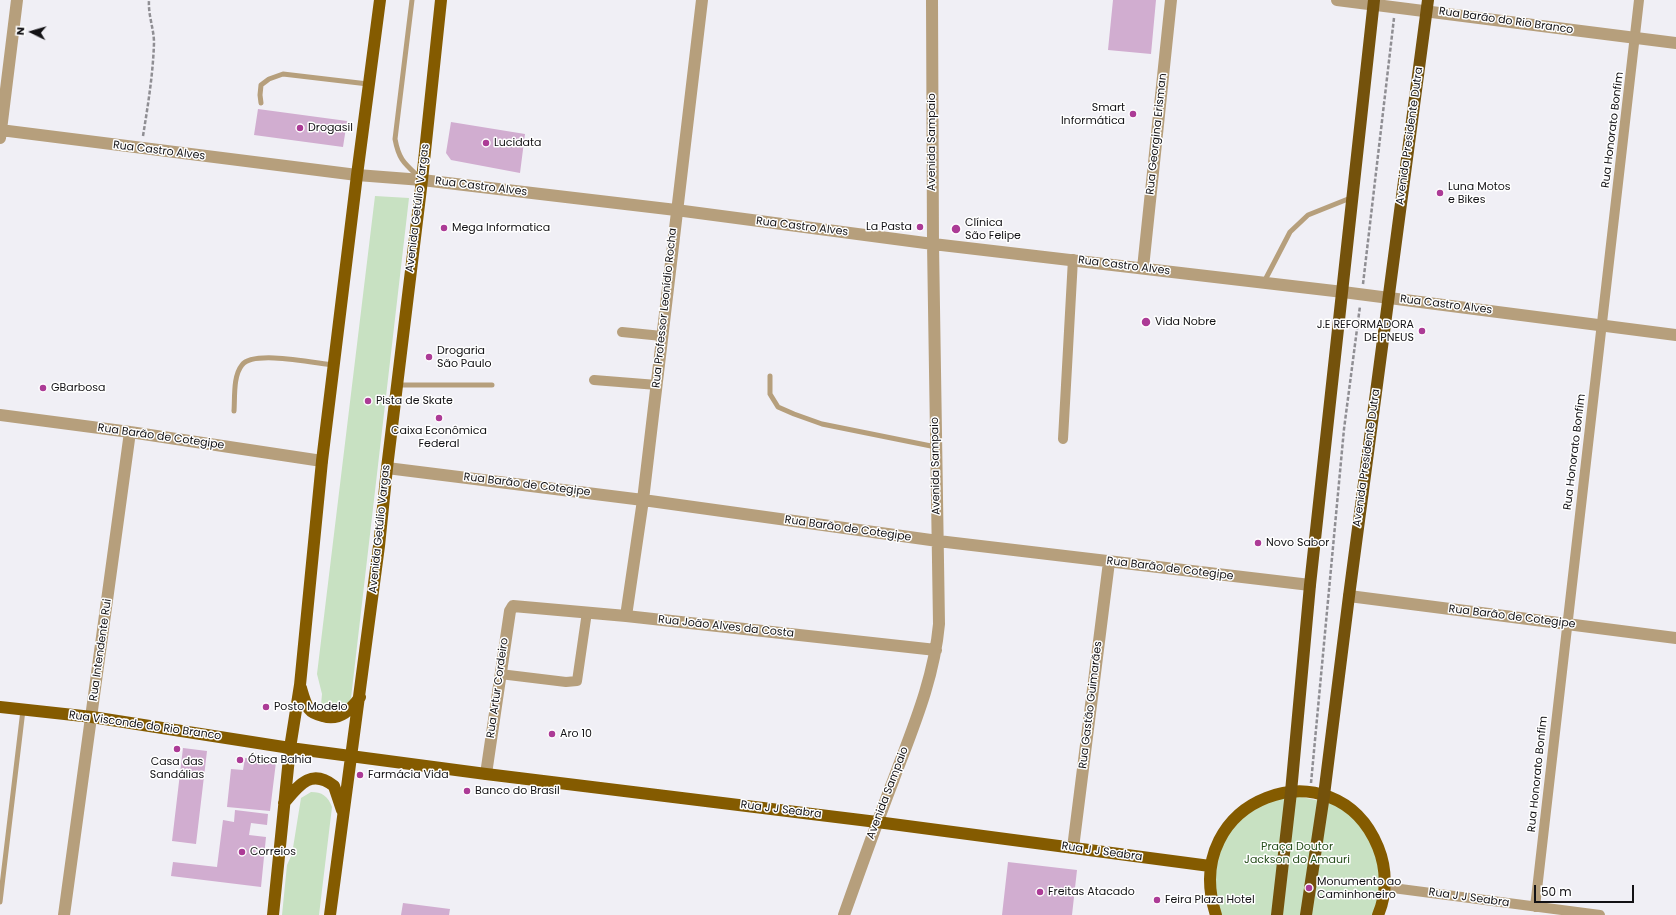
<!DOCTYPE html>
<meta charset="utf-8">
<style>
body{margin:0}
#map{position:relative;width:1676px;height:915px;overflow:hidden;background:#f0eff5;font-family:Poppins,sans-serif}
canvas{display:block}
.north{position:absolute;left:12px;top:12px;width:40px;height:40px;-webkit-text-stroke:3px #fff;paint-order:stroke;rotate:275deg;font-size:11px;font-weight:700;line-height:16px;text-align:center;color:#131215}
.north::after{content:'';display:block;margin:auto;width:14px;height:18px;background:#131215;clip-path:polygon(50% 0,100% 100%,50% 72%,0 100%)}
.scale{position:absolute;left:1534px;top:885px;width:100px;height:18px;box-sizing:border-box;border:2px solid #131215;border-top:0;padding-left:5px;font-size:12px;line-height:14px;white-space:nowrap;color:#131215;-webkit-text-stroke:3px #fff;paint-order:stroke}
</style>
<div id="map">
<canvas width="1676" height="915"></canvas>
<div class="north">N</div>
<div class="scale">50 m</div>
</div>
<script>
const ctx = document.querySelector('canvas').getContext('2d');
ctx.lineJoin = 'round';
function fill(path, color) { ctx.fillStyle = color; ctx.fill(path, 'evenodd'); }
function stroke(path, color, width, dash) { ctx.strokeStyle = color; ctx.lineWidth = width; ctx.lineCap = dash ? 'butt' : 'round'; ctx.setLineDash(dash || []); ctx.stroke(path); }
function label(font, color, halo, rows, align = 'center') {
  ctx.font = font + ' Poppins,sans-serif'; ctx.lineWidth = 3; ctx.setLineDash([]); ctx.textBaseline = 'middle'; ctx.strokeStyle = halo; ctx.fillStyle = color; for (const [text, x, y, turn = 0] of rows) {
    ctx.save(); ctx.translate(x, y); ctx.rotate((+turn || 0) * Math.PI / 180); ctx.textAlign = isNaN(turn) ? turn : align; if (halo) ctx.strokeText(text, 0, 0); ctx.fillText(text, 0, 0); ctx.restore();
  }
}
fill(new Path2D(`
 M375,196L409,198L351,698L347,706L335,712L325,709L321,705L322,694L317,674Z
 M311,792C322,792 328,796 332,807L319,915H282L287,865L292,854L301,798Z
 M1283,793L1348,807L1383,858L1378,915H1216L1209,884L1227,826Z`), '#c8e1c2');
fill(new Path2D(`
 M1113,0H1156L1151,54L1108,50Z
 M258,109L347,121L343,147L254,135Z
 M451,122L525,134L520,173L451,160L446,153Z
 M183,748L207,751L196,844L172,841Z
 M245,758L276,762L270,811L227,807L231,769L243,770Z
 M235,810L268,814L267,825L251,823L249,835L266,837L261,887L171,876L173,862L217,867L223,820L234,822Z
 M1008,862L1077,870L1072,915H1002Z
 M403,903L450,909L449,915H401Z`), '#d1add0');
stroke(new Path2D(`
 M143,136C148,105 153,74 154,43C154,29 148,15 149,0
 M1363,284L1394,18
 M1311,783L1344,429L1360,306`), '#8f8e93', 2.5, [4, 2]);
stroke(new Path2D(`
 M412,0L395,139C399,160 404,163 420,178
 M261,103L260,95L261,85L269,79L283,74L368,84
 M1264,282L1290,232L1308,215L1353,197
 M770,376V394L778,407L794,414L822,424L936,447
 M398,385H492
 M234,411C235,397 233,376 242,365C253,350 314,363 333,365
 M0,902L23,710`), '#b69f7c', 5);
stroke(new Path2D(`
 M622,332L662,336
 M594,380L657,385
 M1063,439L1073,259
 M500,674L566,682L577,681L587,612
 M1385,887L1600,915
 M1535,907L1639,0`), '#b69f7c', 10);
stroke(new Path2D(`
 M1337,0L1676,43
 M0,130L357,175L422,180L676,210L933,244L1343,292L1676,335
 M0,138L17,0
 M1143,268L1171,0
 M0,415L130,432L322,461
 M387,468L643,500L938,541L1310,585
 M1349,596L1676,638
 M626,616L643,500L702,0
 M486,774L510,611L513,606L626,616L936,650
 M1073,848L1109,562
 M64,915L130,432
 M844,915C860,870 876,825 893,781C912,730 934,680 939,624L933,244L932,0`), '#b69f7c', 12);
stroke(new Path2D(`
 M301,688C303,695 305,703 309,709C312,713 318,715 323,716C339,721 351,710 360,697
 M0,707L92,717L290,748L486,774L877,822L1210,866
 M284,803C299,785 311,768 334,786L342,810
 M273,915L290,748L300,685L322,461L357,175L380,0
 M330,915L379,546L387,468L422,180L441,0
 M1216,915C1178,798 1335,742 1378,847C1387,869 1387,894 1378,915`), '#845b00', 12);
stroke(new Path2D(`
 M1277,915L1291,792L1310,585L1374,0
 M1306,915L1324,795L1349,596L1428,0`), '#74520c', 12);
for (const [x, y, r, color] of [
 [1133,114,4,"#ac3b96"],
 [300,128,4,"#ac3b96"],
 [486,143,4,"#ac3b96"],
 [1440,193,4,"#ac3b96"],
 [920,227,4,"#ac3b96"],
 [444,228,4,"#ac3b96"],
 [956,229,5,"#ac3b96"],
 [1146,322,5,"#ac3b96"],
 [1422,331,4,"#ac3b96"],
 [429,357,4,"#ac3b96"],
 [43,388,4,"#ac3b96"],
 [368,401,4,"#ac3b96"],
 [439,418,4,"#ac3b96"],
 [1258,543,4,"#ac3b96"],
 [266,707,4,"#ac3b96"],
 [552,734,4,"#ac3b96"],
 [177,749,4,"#ac3b96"],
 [240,760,4,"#ac3b96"],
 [360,775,4,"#ac3b96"],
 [467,791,4,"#ac3b96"],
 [242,852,4,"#ac3b96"],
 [1309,888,4,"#ac3b96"],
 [1040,892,4,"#ac3b96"],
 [1157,900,4,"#ac3b96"]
]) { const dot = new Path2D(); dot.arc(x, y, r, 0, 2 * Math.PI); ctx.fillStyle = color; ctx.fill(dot); stroke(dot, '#fff', 1.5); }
label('11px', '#131215', '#fff', [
 ["Rua Barão do Rio Branco",1506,21,8],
 ["Rua Honorato Bonfim",1613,130,-83],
 ["Rua Georgina Erisman",1157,134,-84],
 ["Avenida Presidente Dutra",1410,136,-82],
 ["Avenida Sampaio",932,142,-90],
 ["Rua Castro Alves",159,151,7],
 ["Rua Castro Alves",481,187,7],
 ["Avenida Getúlio Vargas",418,208,-83],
 ["Rua Castro Alves",802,227,7],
 ["Rua Castro Alves",1124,266,7],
 ["Rua Castro Alves",1446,305,7],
 ["Rua Professor Leonídio Rocha",665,308,-84],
 ["Rua Barão de Cotegipe",161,437,8],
 ["Rua Honorato Bonfim",1575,452,-83],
 ["Avenida Presidente Dutra",1367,458,-82],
 ["Avenida Sampaio",936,466,-91],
 ["Rua Barão de Cotegipe",527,485,7],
 ["Avenida Getúlio Vargas",380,529,-84],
 ["Rua Barão de Cotegipe",848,529,8],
 ["Rua Barão de Cotegipe",1170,569,7],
 ["Rua Barão de Cotegipe",1512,617,7],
 ["Rua João Alves da Costa",726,627,6],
 ["Rua Intendente Rui",101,650,-82],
 ["Rua Artur Cordeiro",498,688,-82],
 ["Rua Gastão Guimarães",1091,705,-83],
 ["Rua Visconde do Rio Branco",145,726,8],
 ["Rua Honorato Bonfim",1538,774,-84],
 ["Avenida Sampaio",888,793,-69],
 ["Rua J J Seabra",781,810,7],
 ["Rua J J Seabra",1102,852,8],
 ["Rua J J Seabra",1469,898,8]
]);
label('11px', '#131215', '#fff', [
 ["Smart",1125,108,"right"],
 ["Informática",1125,121,"right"],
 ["Drogasil",308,128],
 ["Lucidata",494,143],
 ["Luna Motos",1448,187],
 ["e Bikes",1448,200],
 ["Clínica",965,223],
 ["São Felipe",965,236],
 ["La Pasta",912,227,"right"],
 ["Mega Informatica",452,228],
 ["Vida Nobre",1155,322],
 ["J.E REFORMADORA",1414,325,"right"],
 ["DE PNEUS",1414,338,"right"],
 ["Drogaria",437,351],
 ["São Paulo",437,364],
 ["GBarbosa",51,388],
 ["Pista de Skate",376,401],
 ["Caixa Econômica",439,431,"center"],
 ["Federal",439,444,"center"],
 ["Novo Sabor",1266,543],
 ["Posto Modelo",274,707],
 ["Aro 10",560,734],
 ["Ótica Bahia",248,760],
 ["Casa das",177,762,"center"],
 ["Sandálias",177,775,"center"],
 ["Farmácia Vida",368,775],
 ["Banco do Brasil",475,791],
 ["Correios",250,852],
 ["Monumento ao",1317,882],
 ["Caminhoneiro",1317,895],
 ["Freitas Atacado",1048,892],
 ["Feira Plaza Hotel",1165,900]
], 'left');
label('11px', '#254e1a', '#fff', [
 ["Praça Doutor",1297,847],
 ["Jackson do Amauri",1297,860]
]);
</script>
